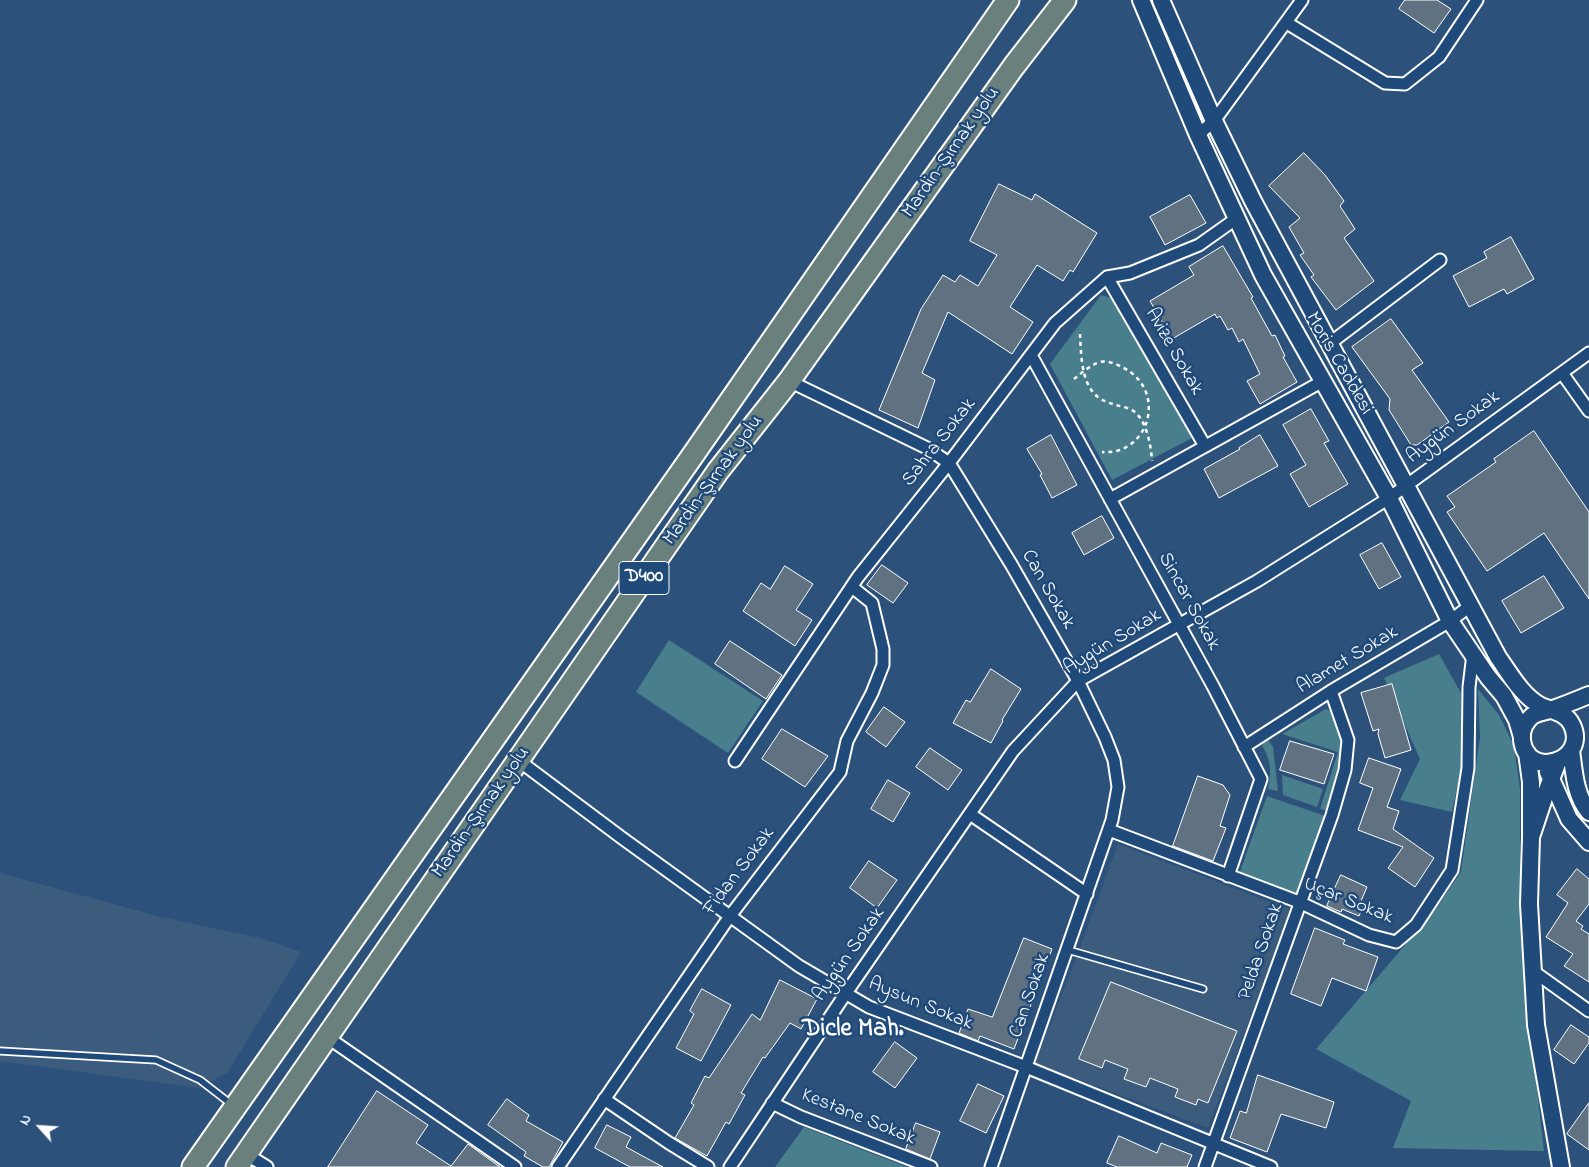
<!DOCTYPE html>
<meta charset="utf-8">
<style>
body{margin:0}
#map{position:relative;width:1589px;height:1167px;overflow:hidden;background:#2c527b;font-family:"Indie Flower",sans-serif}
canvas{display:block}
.north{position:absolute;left:15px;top:1102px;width:50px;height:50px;-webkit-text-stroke:4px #1f4a7a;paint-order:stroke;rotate:296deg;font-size:14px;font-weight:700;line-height:20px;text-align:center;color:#fff}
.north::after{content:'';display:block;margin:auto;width:18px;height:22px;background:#fff;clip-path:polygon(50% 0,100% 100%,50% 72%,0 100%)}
</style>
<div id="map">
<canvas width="1589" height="1167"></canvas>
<div class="north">N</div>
</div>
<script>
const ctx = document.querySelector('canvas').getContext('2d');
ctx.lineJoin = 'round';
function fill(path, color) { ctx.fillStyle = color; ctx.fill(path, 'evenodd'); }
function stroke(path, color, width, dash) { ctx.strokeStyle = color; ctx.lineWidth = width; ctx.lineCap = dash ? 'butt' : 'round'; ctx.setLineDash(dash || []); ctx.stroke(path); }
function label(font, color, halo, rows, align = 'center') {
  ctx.font = font + ' "Indie Flower",sans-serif'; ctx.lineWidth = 5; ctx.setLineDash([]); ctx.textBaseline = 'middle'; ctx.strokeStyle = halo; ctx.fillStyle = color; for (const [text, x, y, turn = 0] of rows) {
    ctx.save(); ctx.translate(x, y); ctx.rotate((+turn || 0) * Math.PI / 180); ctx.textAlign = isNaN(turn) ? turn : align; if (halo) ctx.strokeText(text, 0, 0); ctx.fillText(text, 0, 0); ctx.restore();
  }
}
fill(new Path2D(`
 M1118,844L1291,910L1208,1128L1035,1063L1075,961Z
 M0,873L161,917L260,938L301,952L228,1072L199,1088L0,1061Z`), '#3c5c7d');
fill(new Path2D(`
 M1101,295L1116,299L1192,438L1112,480L1050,364Z
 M669,640L763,701L728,753L636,692Z
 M1439,654L1461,693L1463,760L1452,812L1400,800L1420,759L1384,678Z
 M1478,689L1499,715L1514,746L1520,789V900L1526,992L1544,1151L1393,1148L1411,1101L1316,1049L1435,910L1461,872L1480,737Z
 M1326,709L1334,713L1344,747L1341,765L1327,811L1320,809L1338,752L1282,734Z
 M1268,740L1273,747L1278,791L1268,789C1272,770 1271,763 1262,745Z
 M1282,775L1323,789L1317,807L1283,795Z
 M1267,796L1325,816L1296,898L1238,877Z
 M804,1127L907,1167H775Z`), '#497e8d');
const building = new Path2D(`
 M1405,0H1437L1451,9L1434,33L1399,9Z
 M1304,153L1325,175L1344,201L1340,206L1355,229L1344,238L1374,281L1336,310L1311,277L1314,275L1300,255L1304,253L1289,227L1300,218L1269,186Z
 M999,184L1032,200L1035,194L1097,233L1073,272L1070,270L1063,281L1037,265L1010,307L1033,322L1012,354L948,312L922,373L935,380L918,428L879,410L921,309L943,275L955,282L960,275L978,286L997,255L970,241Z
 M1190,195L1206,223L1165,245L1150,217Z
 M1511,237L1534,279L1507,294L1504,289L1469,307L1453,276L1487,258L1484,252Z
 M1223,246L1253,297L1251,298L1272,336L1275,335L1285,356L1283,357L1297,382L1260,404L1247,381L1260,374L1243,339L1239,342L1232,328L1228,330L1220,316L1217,318L1215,314L1172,339L1150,301L1194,275L1189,267Z
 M1391,319L1423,363L1412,370L1449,422L1417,445H1411L1389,410L1390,399L1352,347Z
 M1311,409L1329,441L1324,443L1348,484L1309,507L1290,474L1306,465L1283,425Z
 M1534,431L1589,512V599L1544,533L1487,571L1447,512L1455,507L1447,496L1496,462L1494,459Z
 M1051,435L1077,485L1052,498L1040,475L1042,474L1027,449Z
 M1260,435L1278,466L1219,498L1204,469L1240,449L1239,448Z
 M1102,516L1114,538L1084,555L1072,533Z
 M1382,543L1401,577L1379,589L1360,555Z
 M882,565L908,583L893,603L867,585Z
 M785,566L813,584L796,610L812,620L795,646L743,611L761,583L770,589Z
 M1544,576L1564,608L1521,633L1502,601Z
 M730,641L782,675L766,699L715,664Z
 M991,669L1021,689L1002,720L1003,721L991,743L953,723L966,700L970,702Z
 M1392,684L1411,750L1385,758L1378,734L1379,729L1373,731L1361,693Z
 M884,707L905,722L886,747L866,732Z
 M782,729L828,756L805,787L762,759Z
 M1290,741L1334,754L1324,784L1280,770Z
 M930,748L962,770L948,790L916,767Z
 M1369,758L1401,769L1387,807L1399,811L1393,829L1434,858L1415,887L1388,868L1403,847L1358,830L1373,788L1360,783Z
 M1198,776L1223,785L1230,795L1220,826L1226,828L1213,861L1173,846Z
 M888,780L910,793L893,822L871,809Z
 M869,861L897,880L877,908L850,888Z
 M1577,869L1589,879V904L1576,921L1583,926L1581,929L1589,934V982L1564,966L1573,954L1546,937L1568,903L1557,895Z
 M1341,875L1367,887L1361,901L1365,902L1359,916L1342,909L1341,912L1327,906Z
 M1315,928L1345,940L1343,944L1378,957L1366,991L1332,978L1321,1006L1291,994Z
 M1024,938L1052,949L1014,1049L980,1036L978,1041L959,1033L968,1009L992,1017Z
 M780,980L817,999L801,1029L790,1023L765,1058L763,1057L741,1093L745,1095L729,1124L726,1122L707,1156L675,1138L694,1105L691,1103L705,1076L709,1078L752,1014L760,1020Z
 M1111,982L1237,1031L1208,1103L1198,1099L1196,1105L1175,1097L1178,1089L1150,1078L1146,1087L1124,1079L1128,1069L1105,1060L1102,1068L1079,1059Z
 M702,989L731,1005L701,1061L676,1048L694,1014L690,1011Z
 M1571,1025L1589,1037V1043L1574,1064L1554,1050Z
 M895,1042L917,1058L895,1088L873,1072Z
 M1258,1075L1334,1102L1326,1128L1281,1114L1267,1152L1230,1138L1240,1111L1246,1113Z
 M978,1084L1004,1096L986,1133L960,1121Z
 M377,1091L428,1125L416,1143L451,1166L468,1144L500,1167H328Z
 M507,1099L529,1115L526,1121L563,1142L549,1167H543L524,1156L526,1152L488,1125Z
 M1589,1103V1150L1567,1134Z
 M916,1123L940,1132L930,1159L906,1149Z
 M607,1125L631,1137L626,1147L663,1167H630L595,1148Z
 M1119,1136L1157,1153L1161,1143L1192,1155L1187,1167H1117L1107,1163Z`);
fill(building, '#607281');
stroke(building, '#fff', 1);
const lane = new Path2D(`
 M1068,950L1203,989
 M0,1051L156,1060L200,1080L231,1104`);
const street = new Path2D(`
 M1287,23L1385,83L1405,84L1439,57L1477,0
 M1198,135L1214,121L1302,0
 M1107,277L1205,446
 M1329,344L1440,260
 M1031,355L1213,686L1261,779L1228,876
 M1562,373L1589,411
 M789,381L927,448L949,463L1011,564L1078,681L1105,737L1114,760L1118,787L1112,820L991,1167
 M1110,499L1323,381
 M1244,747L1331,691L1450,621L1470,606
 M518,760L622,838L799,966L869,1007L1026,1067L1271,1167
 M735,761L858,577L949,463L1055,323L1107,277L1130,273L1199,245L1237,218
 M970,814L1087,894
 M1109,830L1299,902L1369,935L1396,942L1416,925L1452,870L1468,768L1469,687L1473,654
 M1533,971L1589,1011
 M327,1037L515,1167
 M604,1099L669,1143L708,1167
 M772,1103L801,1117L931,1167
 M246,1154L267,1167
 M558,1167L730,916L840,772L847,741L872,693L883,665V649L872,603L852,587
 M730,1167L846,993L1013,751L1078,681L1257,581L1389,498L1589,353
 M1205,1167L1332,815L1345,770L1348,740L1331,691`);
const secondary = new Path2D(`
 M1141,0L1198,135L1263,275L1389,498L1450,621L1488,677L1504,696L1517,720L1522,737
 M1161,0L1214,121L1253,201L1498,657C1510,674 1522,696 1541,706C1552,711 1566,712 1572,725C1589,761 1527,781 1522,740C1521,730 1525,722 1532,716C1539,711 1546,712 1553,709C1565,705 1577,700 1589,695
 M1571,750C1574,772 1575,795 1589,812
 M1527,753L1531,782V837L1544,798L1558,761
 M1548,772L1569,819L1589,842
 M1531,837L1529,904L1536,1025L1561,1167`);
const highway = new Path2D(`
 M193,1167L693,455L1008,0
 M237,1167L718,471L789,381L1014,66L1065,0`);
stroke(lane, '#fff', 9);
stroke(street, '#fff', 15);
stroke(secondary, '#fff', 20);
stroke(highway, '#fff', 25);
stroke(new Path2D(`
 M1080,334C1081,352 1081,376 1092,391C1102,404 1116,404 1130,409C1146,416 1151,445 1152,461
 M1074,379C1082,373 1090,365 1100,362C1107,360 1116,364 1122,367C1169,390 1149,456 1102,452`), '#fff', 2.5, [4, 4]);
stroke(lane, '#1f4a7a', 5.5);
stroke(street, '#1f4a7a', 11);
stroke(secondary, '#1f4a7a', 16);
stroke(highway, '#6a807d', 21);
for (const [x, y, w] of [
 [644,578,50]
]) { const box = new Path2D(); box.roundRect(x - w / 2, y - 16.5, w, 33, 4); ctx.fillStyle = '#1f4a7a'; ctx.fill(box); stroke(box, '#fff', 1); }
label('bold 19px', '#fff', null, [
 ["D400",644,578]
]);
label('20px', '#fff', '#1f4a7a', [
 ["Mardin-Şırnak yolu",952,153,-55],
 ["Avize Sokak",1173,352,60],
 ["Moris Caddesi",1338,364,60],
 ["Aygün Sokak",1454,428,-36],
 ["Sahra Sokak",940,443,-52],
 ["Mardin-Şırnak yolu",714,481,-54],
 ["Can Sokak",1047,590,60],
 ["Sincar Sokak",1188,602,61],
 ["Aygün Sokak",1113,643,-31],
 ["Alamet Sokak",1348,661,-31],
 ["Mardin-Şırnak yolu",482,813,-55],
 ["Fidan Sokak",740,872,-53],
 ["Uçar Sokak",1348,902,22],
 ["Pelda Sokak",1262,952,-71],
 ["Aygün Sokak",850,955,-55],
 ["Can Sokak",1031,996,-71],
 ["Aysun Sokak",920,1005,22],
 ["Kestane Sokak",858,1118,22]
]);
label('bold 25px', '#fff', '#1f4a7a', [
 ["Dicle Mah.",853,1031]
]);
</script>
